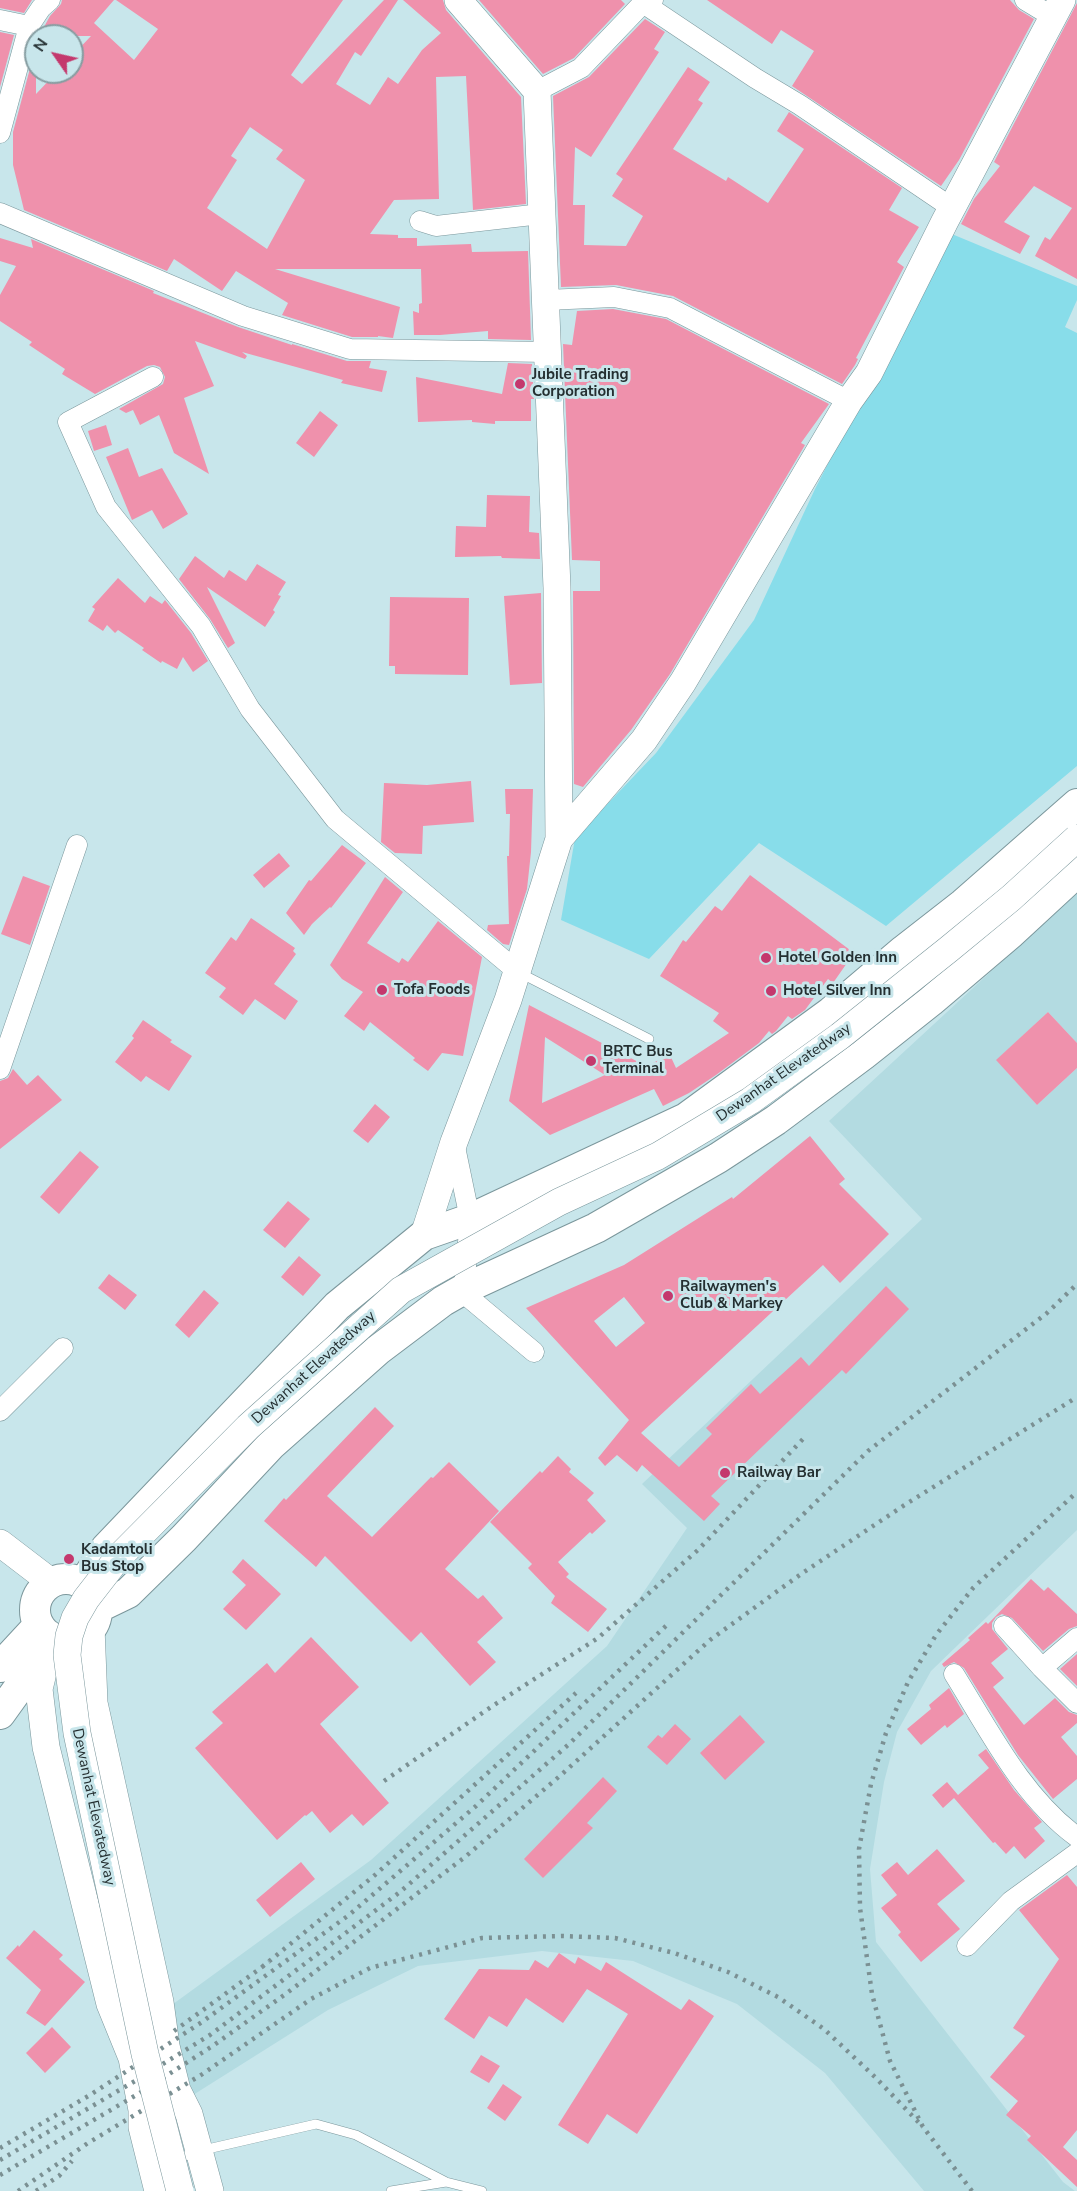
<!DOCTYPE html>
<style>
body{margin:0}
#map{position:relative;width:1077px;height:2191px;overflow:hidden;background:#c8e6eb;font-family:"Nunito Sans",sans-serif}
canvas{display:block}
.north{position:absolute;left:24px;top:24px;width:60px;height:60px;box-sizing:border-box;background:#c8e6eb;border:2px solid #869da1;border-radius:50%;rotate:304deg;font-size:16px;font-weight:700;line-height:24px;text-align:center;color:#242f31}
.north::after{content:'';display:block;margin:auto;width:21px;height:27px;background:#c4386d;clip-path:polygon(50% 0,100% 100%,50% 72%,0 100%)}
</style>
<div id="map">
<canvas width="1077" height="2191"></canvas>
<div class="north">N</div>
</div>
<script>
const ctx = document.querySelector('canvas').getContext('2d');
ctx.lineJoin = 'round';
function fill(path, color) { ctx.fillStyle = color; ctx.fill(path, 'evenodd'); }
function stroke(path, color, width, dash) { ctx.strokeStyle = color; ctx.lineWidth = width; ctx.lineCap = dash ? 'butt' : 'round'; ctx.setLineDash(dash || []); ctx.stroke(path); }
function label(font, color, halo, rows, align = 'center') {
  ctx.font = font + ' "Nunito Sans",sans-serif'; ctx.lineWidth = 6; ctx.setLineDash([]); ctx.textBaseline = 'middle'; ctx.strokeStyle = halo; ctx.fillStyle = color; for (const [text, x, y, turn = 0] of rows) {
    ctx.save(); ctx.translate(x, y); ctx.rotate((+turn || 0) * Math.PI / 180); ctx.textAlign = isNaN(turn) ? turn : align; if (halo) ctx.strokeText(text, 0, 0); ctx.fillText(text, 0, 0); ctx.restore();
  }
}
fill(new Path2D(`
 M1077,892V1043L1048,1012L997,1060L1037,1105L1077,1068V1530L931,1671L897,1732L884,1782L870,1869L876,1942L1063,2182L1075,2191H924L825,2073L737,2004L633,1961L542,1951L418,1966L328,2010L193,2095L169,2007L371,1860L607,1646L687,1528L642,1484L922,1219L829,1121Z`), '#b3dbe1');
fill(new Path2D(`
 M947,232L1077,286V300L1065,327L1077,333V766L886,926L759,843L649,959L561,920L575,838L656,753L754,620L815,489Z`), '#88ddea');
fill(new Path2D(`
 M0,0H32L24,13L0,8Z
 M62,0H114L94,23L134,60L158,29L116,0H343L291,75L302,84L384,0H398L361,56L355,52L336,84L370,105L388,77L398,84L422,50L441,33L403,0H443L446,10L521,97L526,204L473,210L466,76L436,77L439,199L394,200L370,234L398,235V238H417V246L471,244L472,252L528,251L531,340L488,339V331L440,335H414L413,311L419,313V304L422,303L421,269H275L400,307L393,338L378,336V337H352L282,315L288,303L236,271L222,291L174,259L167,271L24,210L13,165V132L36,46V94L57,72H72V56L91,36H39L50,16L61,4ZM250,127L283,150L276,159L305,180L267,249L207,208L237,160L231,156Z
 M479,0H621L625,4L574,58L543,74Z
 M707,0H1010L1019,10L1034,19L959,160L941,186L792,86L814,51L781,30L772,44Z
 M1077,3V279L1035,256L1045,237L1050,240L1072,208L1034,186L1004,222L1030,236L1020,254L961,224L974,199L1000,166L994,162Z
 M645,19L665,32L654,49L659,52L591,157L575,147L573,205H585L584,245L626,246L643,216L612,196L623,179L616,174L688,67L710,82L698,100L703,103L673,149L726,181L728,177L768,203L804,149L777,131L789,112L902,188L889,210L919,227L897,262L904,267L856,358L858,359L855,365L842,384L673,296L616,285L561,287L553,96L589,77Z
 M0,32L14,35L0,87Z
 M0,238L33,248L31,239L154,291L153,293L238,327L292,345V344L347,361H371L369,368L387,371L382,392L341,383L343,380L242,352L247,356L245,359L195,341L214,386L184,398L209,474L174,453L159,415L140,425L133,410L126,413L119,409L163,384L165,377L160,367L154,365L147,366L95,394L62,374L65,369L29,345L32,342L0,321V295L16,266L0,261Z
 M613,309L666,319L829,404L801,443L805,445L670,674L631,730L583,787L574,784L573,591H600V561L572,560L563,344L572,345L577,311Z
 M508,363L532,364L534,399H531V421H495V424L472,422V420L418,422L416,377L502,394Z
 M320,411L338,425L314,457L296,443Z
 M106,425L112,445L94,451L88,431Z
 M128,448L139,477L162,468L188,514L163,529L152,510L132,520L106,457Z
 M487,495L530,496L529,532L539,533L540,559L502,558L501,556L455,557L456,526L486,527Z
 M195,556L224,578L229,570L246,581L257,564L286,582L278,595L281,596L273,610L275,612L265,627L207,587L235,643L228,648L210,619L179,579Z
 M118,578L145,603L150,596L162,604L165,600L191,633L208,661L193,672L183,657L177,669L162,661L161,663L142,650L144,648L118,630L115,633L107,625L103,631L88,621L95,609L92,607Z
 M541,593L542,683L510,685L504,596Z
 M390,597L469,598L468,675L395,674V666H389Z
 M471,781L474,822L423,826L422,854L395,853L381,842L384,783L427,785Z
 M505,789H533L531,852L527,889L509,945L503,944L487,930L488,925L509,924L507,856H509L510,814H506Z
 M342,845L366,863L331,908L330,907L312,924L304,935L286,913L309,880L311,881Z
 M279,853L290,866L264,888L253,875Z
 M750,875L854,953L833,983L828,979L805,1010L792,1019L788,1016L776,1031L772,1034L769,1031L759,1043L716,1075L689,1093L663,1106L654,1089L550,1135L509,1101L529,1005L646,1066L670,1055L676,1068L729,1033L713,1021L719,1013L660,976L683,940L686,942L715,906L722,911ZM545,1037L605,1075L542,1103Z
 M23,876L50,886L30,945L1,934Z
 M385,877L403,892L367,943L399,963L402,958L408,962L438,921L482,957L463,1056L442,1053L428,1071L413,1060L415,1058L370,1022L364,1031L344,1016L363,992L342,979L330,965Z
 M251,918L295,948L293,951L296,954L274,984L298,1001L285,1020L255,999L243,1015L219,997L226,988L205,973L231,937L236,941Z
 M1048,1012L1077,1043V1068L1037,1105L996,1060Z
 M143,1020L172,1040L170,1042L192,1056L169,1091L146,1076L141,1082L115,1062L134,1038L132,1036Z
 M13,1069L27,1085L38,1075L62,1100L0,1149V1081L8,1078Z
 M375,1104L390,1117L368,1143L353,1131Z
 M810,1136L845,1179L839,1184L889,1234L840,1283L823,1265L641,1433L679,1467L712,1434L706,1428L751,1384L760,1394L801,1357L809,1366L886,1286L909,1309L846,1374L842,1370L711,1496L720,1504L704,1521L642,1465L637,1472L617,1455L605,1466L598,1458L629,1420L526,1308L624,1265L732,1197L733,1199ZM624,1297L645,1323L616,1347L594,1321Z
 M80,1151L99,1167L59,1214L40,1197Z
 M288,1201L310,1219L285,1248L263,1230Z
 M299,1256L321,1275L303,1296L281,1277Z
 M109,1274L137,1295L125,1310L98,1288Z
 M204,1290L219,1303L189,1338L175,1325Z
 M375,1407L394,1426L327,1496L372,1537L431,1477L433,1478L449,1462L499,1511L445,1569L478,1599L483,1595L503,1618L477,1642L496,1662L470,1686L421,1632L411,1642L325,1556L316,1567L264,1521L284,1498L286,1500Z
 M558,1456L571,1469L569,1472L594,1493L587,1500L606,1521L592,1534L590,1532L558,1562L569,1574L566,1577L607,1609L588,1632L551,1603L555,1596L528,1568L532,1564L490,1522L540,1471L542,1473Z
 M243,1559L281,1594L246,1630L223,1609L246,1585L232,1572Z
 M1031,1579L1044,1591L1048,1587L1077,1614V1626L1069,1629L1043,1651L1012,1618L1002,1614L996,1617L992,1623V1629L1008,1649L991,1663L1004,1678L993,1687L1024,1725L1055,1698L1069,1712L1077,1715V1723L1061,1737L1077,1756V1779L1053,1799L1018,1755L964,1668L954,1662L944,1667L942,1664L970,1640L968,1638L986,1622L988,1624Z
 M311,1637L359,1687L320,1724L389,1803L363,1826L352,1814L330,1833L312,1811L306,1816L305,1815L277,1840L195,1748L223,1723L212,1712L267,1663L275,1673Z
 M1077,1654V1686L1060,1669Z
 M949,1688L964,1714L947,1728L945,1725L921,1745L907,1729L931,1709L929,1705Z
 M740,1715L765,1742L725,1780L700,1753Z
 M675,1724L691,1739L667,1765L647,1747L658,1735L662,1738Z
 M986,1749L1014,1790L1042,1822L1034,1828L1045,1841L1025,1859L1014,1846L1006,1854L995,1842L993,1843L954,1798L943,1808L932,1795L947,1782L958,1795L989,1768L978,1755Z
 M603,1777L617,1791L587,1823L593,1828L543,1878L524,1859Z
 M937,1849L965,1881L937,1904L960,1929L921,1962L898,1935L901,1932L881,1908L897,1895L881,1875L897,1862L908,1875Z
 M301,1862L315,1879L270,1917L256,1900Z
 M1067,1875L1077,1887V2130L1063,2147L1077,2160V2187L1027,2140L1031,2136L1006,2115L1018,2101L990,2077L1025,2036L1013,2028L1059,1959L1019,1910Z
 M34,1930L63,1955L59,1959L85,1982L45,2026L26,2013L41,1990L6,1958L18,1945L19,1947Z
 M559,1953L575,1964L578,1957L601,1971L606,1962L681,2010L689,1999L714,2016L637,2134L607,2114L588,2144L558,2125L628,2014L587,1989L563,2023L526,1998L507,2027L489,2016L474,2039L444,2019L479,1969L529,1970L535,1960L548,1968Z
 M52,2027L71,2047L45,2073L26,2053Z
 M481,2055L500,2066L489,2083L470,2072Z
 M503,2084L522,2097L505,2121L487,2108Z`), '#ef91ac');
const lane = new Path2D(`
 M520,973L649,1039
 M174,2160L199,2151L316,2124L356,2135L446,2182L482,2191
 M391,2191L446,2182`);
const street = new Path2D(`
 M1025,0L1053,17
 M643,3L755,78L800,105L952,208
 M0,20L29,26
 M537,91L581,68L643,3L653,0
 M0,133L29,26L41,8L50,0
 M0,213L243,316L350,349L548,352
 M420,221L436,226L541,214
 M546,300L614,297L670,308L849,401
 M153,377L68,422L106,507L201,626L250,709L335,819L517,971
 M0,1069L77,845
 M454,1142L470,1219L464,1289L467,1296L534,1352
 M0,1411L63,1348
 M1004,1626L1042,1668L1077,1703
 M1042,1668L1077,1638
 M954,1674C989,1730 1022,1797 1077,1837
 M967,1946L1011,1901L1077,1853`);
const secondary = new Path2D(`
 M559,839L644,740L683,682L849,401L869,373L945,221L1062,0
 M424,1235L454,1142L508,1000L559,839L557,588L537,91L458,0
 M0,1543L51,1582
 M91,1627L94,1703L160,2002L166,2046L177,2090L189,2114L210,2191
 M51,1649L46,1660L39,1689L46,1747L110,2004L132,2058L142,2110V2127L158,2191`);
const primary = new Path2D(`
 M35 1610a31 31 0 1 1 62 0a31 31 0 1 1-62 0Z
 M83,1584L106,1548L337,1306L424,1235L470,1219L686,1118L831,1012L904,950L963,904L1077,804
 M97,1608L128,1593L184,1538L271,1445L378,1350L443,1301L464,1289L596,1228L718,1158L776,1120L863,1055L931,1001L1011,933L1077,872
 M0,1667L39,1625
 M0,1714L28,1675L48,1635`);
stroke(lane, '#7b979c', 10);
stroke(street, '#7b979c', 21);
stroke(secondary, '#7b979c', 28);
stroke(primary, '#7b979c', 32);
stroke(lane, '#fff', 9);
stroke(street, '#fff', 20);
stroke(secondary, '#fff', 27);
stroke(primary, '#fff', 30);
stroke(new Path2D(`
 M384,1781L491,1707L598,1638L698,1550L803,1439
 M262,1967L375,1875L576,1693
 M174,2031L269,1962
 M0,2148L90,2095L202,2022L349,1915L476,1806L669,1623
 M0,2160L135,2081L210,2035L400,1892L568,1745L868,1451L1047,1313L1077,1284
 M0,2175L138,2094L214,2045L287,1993L465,1857L561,1775L710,1640L801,1574L903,1506L1077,1397
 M18,2191L88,2143L201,2075L311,1999L370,1968L482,1938L561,1936L615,1938L674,1953L728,1972L778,1997L824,2029L875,2077L923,2127
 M36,2191L59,2176L72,2161
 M972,2191L923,2127L890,2061L872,1994L860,1908L859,1849L871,1784L886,1733L908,1682L936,1635L973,1588L1077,1492`), '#7b9093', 4.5, [3, 6]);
const secondaryBridge = new Path2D(`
 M180,2191L145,2054L77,1733L67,1655L69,1636L75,1618L86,1599L117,1559L248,1427L401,1290L559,1202L658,1156L750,1101L840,1036L949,949L1011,898L1077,838`);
stroke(secondaryBridge, '#7b979c', 28, []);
stroke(secondaryBridge, '#fff', 27);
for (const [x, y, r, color] of [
 [520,384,6,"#c4386d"],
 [766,958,6,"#c4386d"],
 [382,990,6,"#c4386d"],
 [771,991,6,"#c4386d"],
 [591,1061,6,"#c4386d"],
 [668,1296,6,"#c4386d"],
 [725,1473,6,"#c4386d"],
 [69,1559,6,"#c4386d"]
]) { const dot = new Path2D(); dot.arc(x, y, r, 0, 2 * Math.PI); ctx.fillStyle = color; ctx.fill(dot); stroke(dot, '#c8e6eb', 2); }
label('bold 15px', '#242f31', '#c8e6eb', [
 ["Jubile Trading",532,375],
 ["Corporation",532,392],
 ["Hotel Golden Inn",778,958],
 ["Tofa Foods",394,990],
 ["Hotel Silver Inn",783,991],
 ["BRTC Bus",603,1052],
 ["Terminal",603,1069],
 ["Railwaymen's",680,1287],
 ["Club & Markey",680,1304],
 ["Railway Bar",737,1473],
 ["Kadamtoli",81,1550],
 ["Bus Stop",81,1567]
], 'left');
label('15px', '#242f31', '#c8e6eb', [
 ["Dewanhat Elevatedway",784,1073,-35],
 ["Dewanhat Elevatedway",314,1368,-42],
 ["Dewanhat Elevatedway",93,1807,78]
]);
</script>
